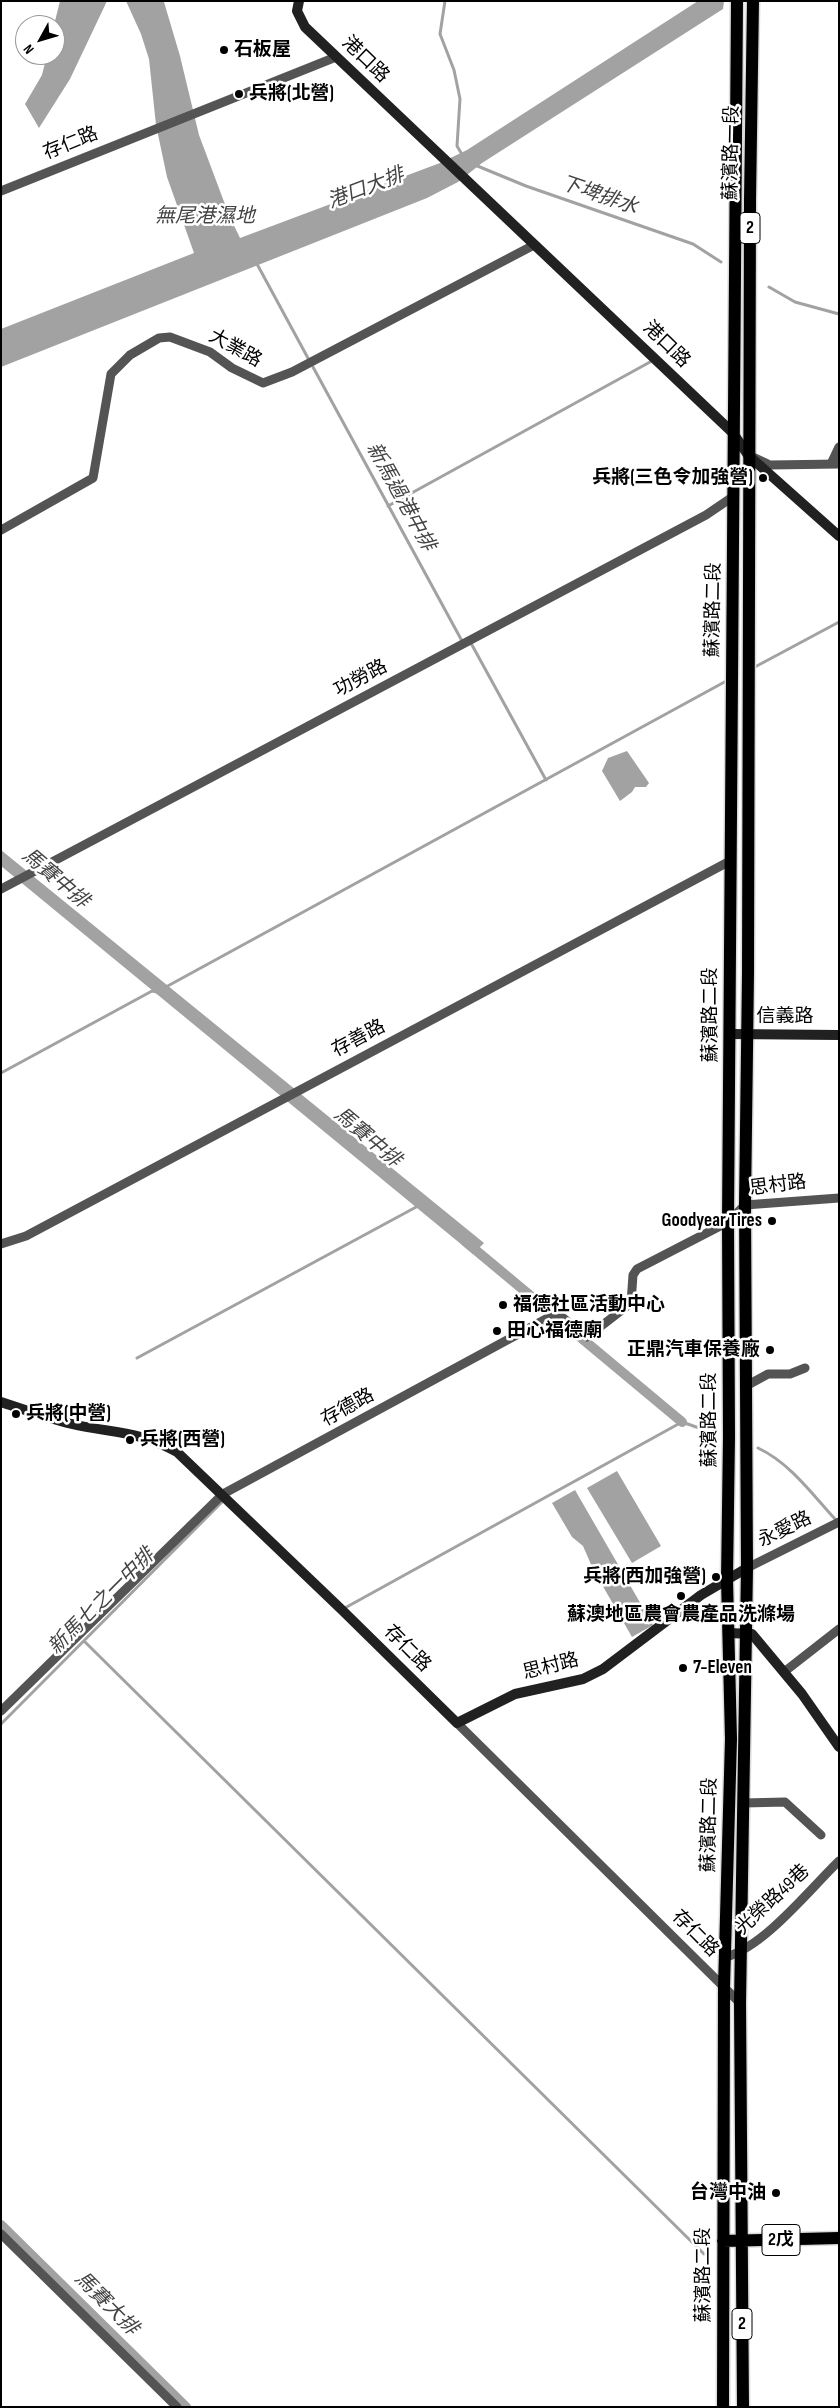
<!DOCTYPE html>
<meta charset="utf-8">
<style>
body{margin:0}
#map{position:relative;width:840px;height:2408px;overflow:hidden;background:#fff;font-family:"Sofia Sans Condensed",sans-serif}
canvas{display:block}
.frame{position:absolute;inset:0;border:2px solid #000;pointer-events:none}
.north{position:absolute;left:15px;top:15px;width:50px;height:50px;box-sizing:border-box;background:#fff;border:1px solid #999;border-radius:50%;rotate:231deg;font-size:14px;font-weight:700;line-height:20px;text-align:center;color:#000}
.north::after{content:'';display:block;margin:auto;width:18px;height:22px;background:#000;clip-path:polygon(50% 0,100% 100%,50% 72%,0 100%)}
</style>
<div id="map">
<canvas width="840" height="2408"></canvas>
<div class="frame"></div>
<div class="north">N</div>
</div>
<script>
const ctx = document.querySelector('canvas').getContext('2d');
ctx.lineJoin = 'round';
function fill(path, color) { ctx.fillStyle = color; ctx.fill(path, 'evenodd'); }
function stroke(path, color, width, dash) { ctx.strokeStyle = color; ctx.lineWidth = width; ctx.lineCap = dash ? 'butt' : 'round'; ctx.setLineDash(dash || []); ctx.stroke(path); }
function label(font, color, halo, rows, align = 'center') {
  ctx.font = font + ' "Sofia Sans Condensed","Noto Sans TC",sans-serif'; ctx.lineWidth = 5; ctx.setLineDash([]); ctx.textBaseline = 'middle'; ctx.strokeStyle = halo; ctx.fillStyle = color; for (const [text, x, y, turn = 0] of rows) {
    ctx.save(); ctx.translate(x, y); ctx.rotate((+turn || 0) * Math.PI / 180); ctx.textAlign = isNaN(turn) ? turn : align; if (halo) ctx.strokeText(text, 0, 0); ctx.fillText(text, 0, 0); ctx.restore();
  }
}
fill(new Path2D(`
 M60,1H107L70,79L39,128L25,104L42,75L47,55H55L54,25Z
 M126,1L164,2L180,56L199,135L229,215L240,238L440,163L467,150L698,1H724L723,9L482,163L458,182L427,198L1,367V329L194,253L167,177L156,125L149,59L141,34Z
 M627,751L649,783L646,787H635L632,792L620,801L602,771L608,758Z
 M1,850L484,1243L473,1254L1,866Z
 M617,1471L661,1546L632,1563L587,1488Z
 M575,1490L653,1625L632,1637L593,1569L583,1546L572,1537L552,1503Z`), '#a2a2a2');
stroke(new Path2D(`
 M445,1L440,34L454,70L460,99L457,146L463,156
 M475,165L526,186L693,244L721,262
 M257,264L309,360
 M769,287L795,302L839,314
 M313,367L462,641
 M388,506L650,362
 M472,645L546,780
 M753,668L839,622
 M164,988L730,679
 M1,1073L152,991L157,992
 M137,1358L418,1206
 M758,1448C790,1463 812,1494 835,1519
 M343,1609L682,1422L716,1434
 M84,1641L704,2254
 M1,1724L223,1501`), '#a2a2a2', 3);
stroke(new Path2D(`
 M466,1242L682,1422
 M1,2225L186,2407`), '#a2a2a2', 10);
const primary = new Path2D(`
 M723,2241L839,2238
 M723,2407L724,1987L731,1739L727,1579L729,1437L728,1222L737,1
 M743,2407L740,2003L747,1568L745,1205L748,973L750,200L753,1`);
stroke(primary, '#dbdbdb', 15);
stroke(new Path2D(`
 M1,191L336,57
 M753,457L770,465L839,464
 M831,464L839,447
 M1,530L93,478L111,374L130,355L159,338L170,337L210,352L232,368L263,383L292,372L534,245
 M1,889L706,515L734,496
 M1,1244L26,1236L730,861
 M746,1386L768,1374H790L805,1368
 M747,1568L839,1522
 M784,1672L839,1629
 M1,1711L223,1494L557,1313L587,1337L631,1303L633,1275L637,1269L728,1222L745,1205L839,1198
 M457,1723L740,2003
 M744,1803L785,1802L821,1835
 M726,1957C765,1946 809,1890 839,1861
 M1,2234L177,2407`), '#545454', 9);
stroke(new Path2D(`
 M299,1L297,11L305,27L733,433L748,455L839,536
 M730,1034L839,1035
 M1,1402C25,1410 48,1418 72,1424C110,1433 141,1431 177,1452L342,1610L457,1723L515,1694L583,1679L603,1669L701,1595L747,1568
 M729,1633L752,1634L802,1694L839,1747`), '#212121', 10);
stroke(primary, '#000', 12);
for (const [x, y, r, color] of [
 [224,50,5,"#000"],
 [239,94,5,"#000"],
 [763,478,5,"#000"],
 [772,1221,5,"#000"],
 [503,1305,5,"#000"],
 [497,1331,5,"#000"],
 [770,1350,5,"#000"],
 [16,1414,5,"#000"],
 [130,1440,5,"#000"],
 [716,1577,5,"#000"],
 [681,1596,5,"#000"],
 [683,1668,5,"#000"],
 [776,2193,5,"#000"]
]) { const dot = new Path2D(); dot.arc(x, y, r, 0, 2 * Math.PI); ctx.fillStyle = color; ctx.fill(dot); stroke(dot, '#fff', 2); }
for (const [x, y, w] of [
 [750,228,20],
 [781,2240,38],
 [742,2324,20]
]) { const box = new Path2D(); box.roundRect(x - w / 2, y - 15.5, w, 31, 4); ctx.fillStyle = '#fff'; ctx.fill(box); stroke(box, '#000', 1); }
label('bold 18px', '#000', null, [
 ["2",750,228],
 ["2戊",781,2240],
 ["2",742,2324]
]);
label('bold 19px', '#000', '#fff', [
 ["石板屋",234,50],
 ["兵將(北營)",249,94],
 ["兵將(三色令加強營)",753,478,"right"],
 ["Goodyear Tires",762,1221,"right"],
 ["福德社區活動中心",513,1305],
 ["田心福德廟",507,1331],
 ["正鼎汽車保養廠",760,1350,"right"],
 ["兵將(中營)",26,1414],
 ["兵將(西營)",140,1440],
 ["兵將(西加強營)",706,1577,"right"],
 ["蘇澳地區農會農產品洗滌場",681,1615,"center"],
 ["7-Eleven",693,1668],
 ["台灣中油",766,2193,"right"]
], 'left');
label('19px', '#000', '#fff', [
 ["港口路",365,60,44],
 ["存仁路",71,144,-22],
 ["蘇濱路一段",732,153,-89],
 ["港口路",666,345,44],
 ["大業路",235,349,29],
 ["蘇濱路二段",714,610,-89],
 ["功勞路",361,679,-28],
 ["蘇濱路二段",711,1015,-90],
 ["信義路",785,1017],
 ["存善路",359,1039,-28],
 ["思村路",778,1186,-7],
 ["存德路",348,1408,-29],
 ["蘇濱路二段",710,1420,-90],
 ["永愛路",785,1530,-26],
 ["存仁路",407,1649,45],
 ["思村路",551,1667,-14],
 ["蘇濱路二段",710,1825,-89],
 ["光榮路49巷",773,1900,-43],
 ["存仁路",695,1934,45],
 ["蘇濱路二段",704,2275,-90]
]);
label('italic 20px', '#434343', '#fff', [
 ["港口大排",366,189,-21],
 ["下埤排水",599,196,19],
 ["無尾港濕地",205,217],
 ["新馬過港中排",400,497,61],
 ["馬賽中排",55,879,40],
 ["馬賽中排",367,1138,40],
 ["新馬七之一中排",102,1602,-45],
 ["馬賽大排",106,2304,45]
]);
</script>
